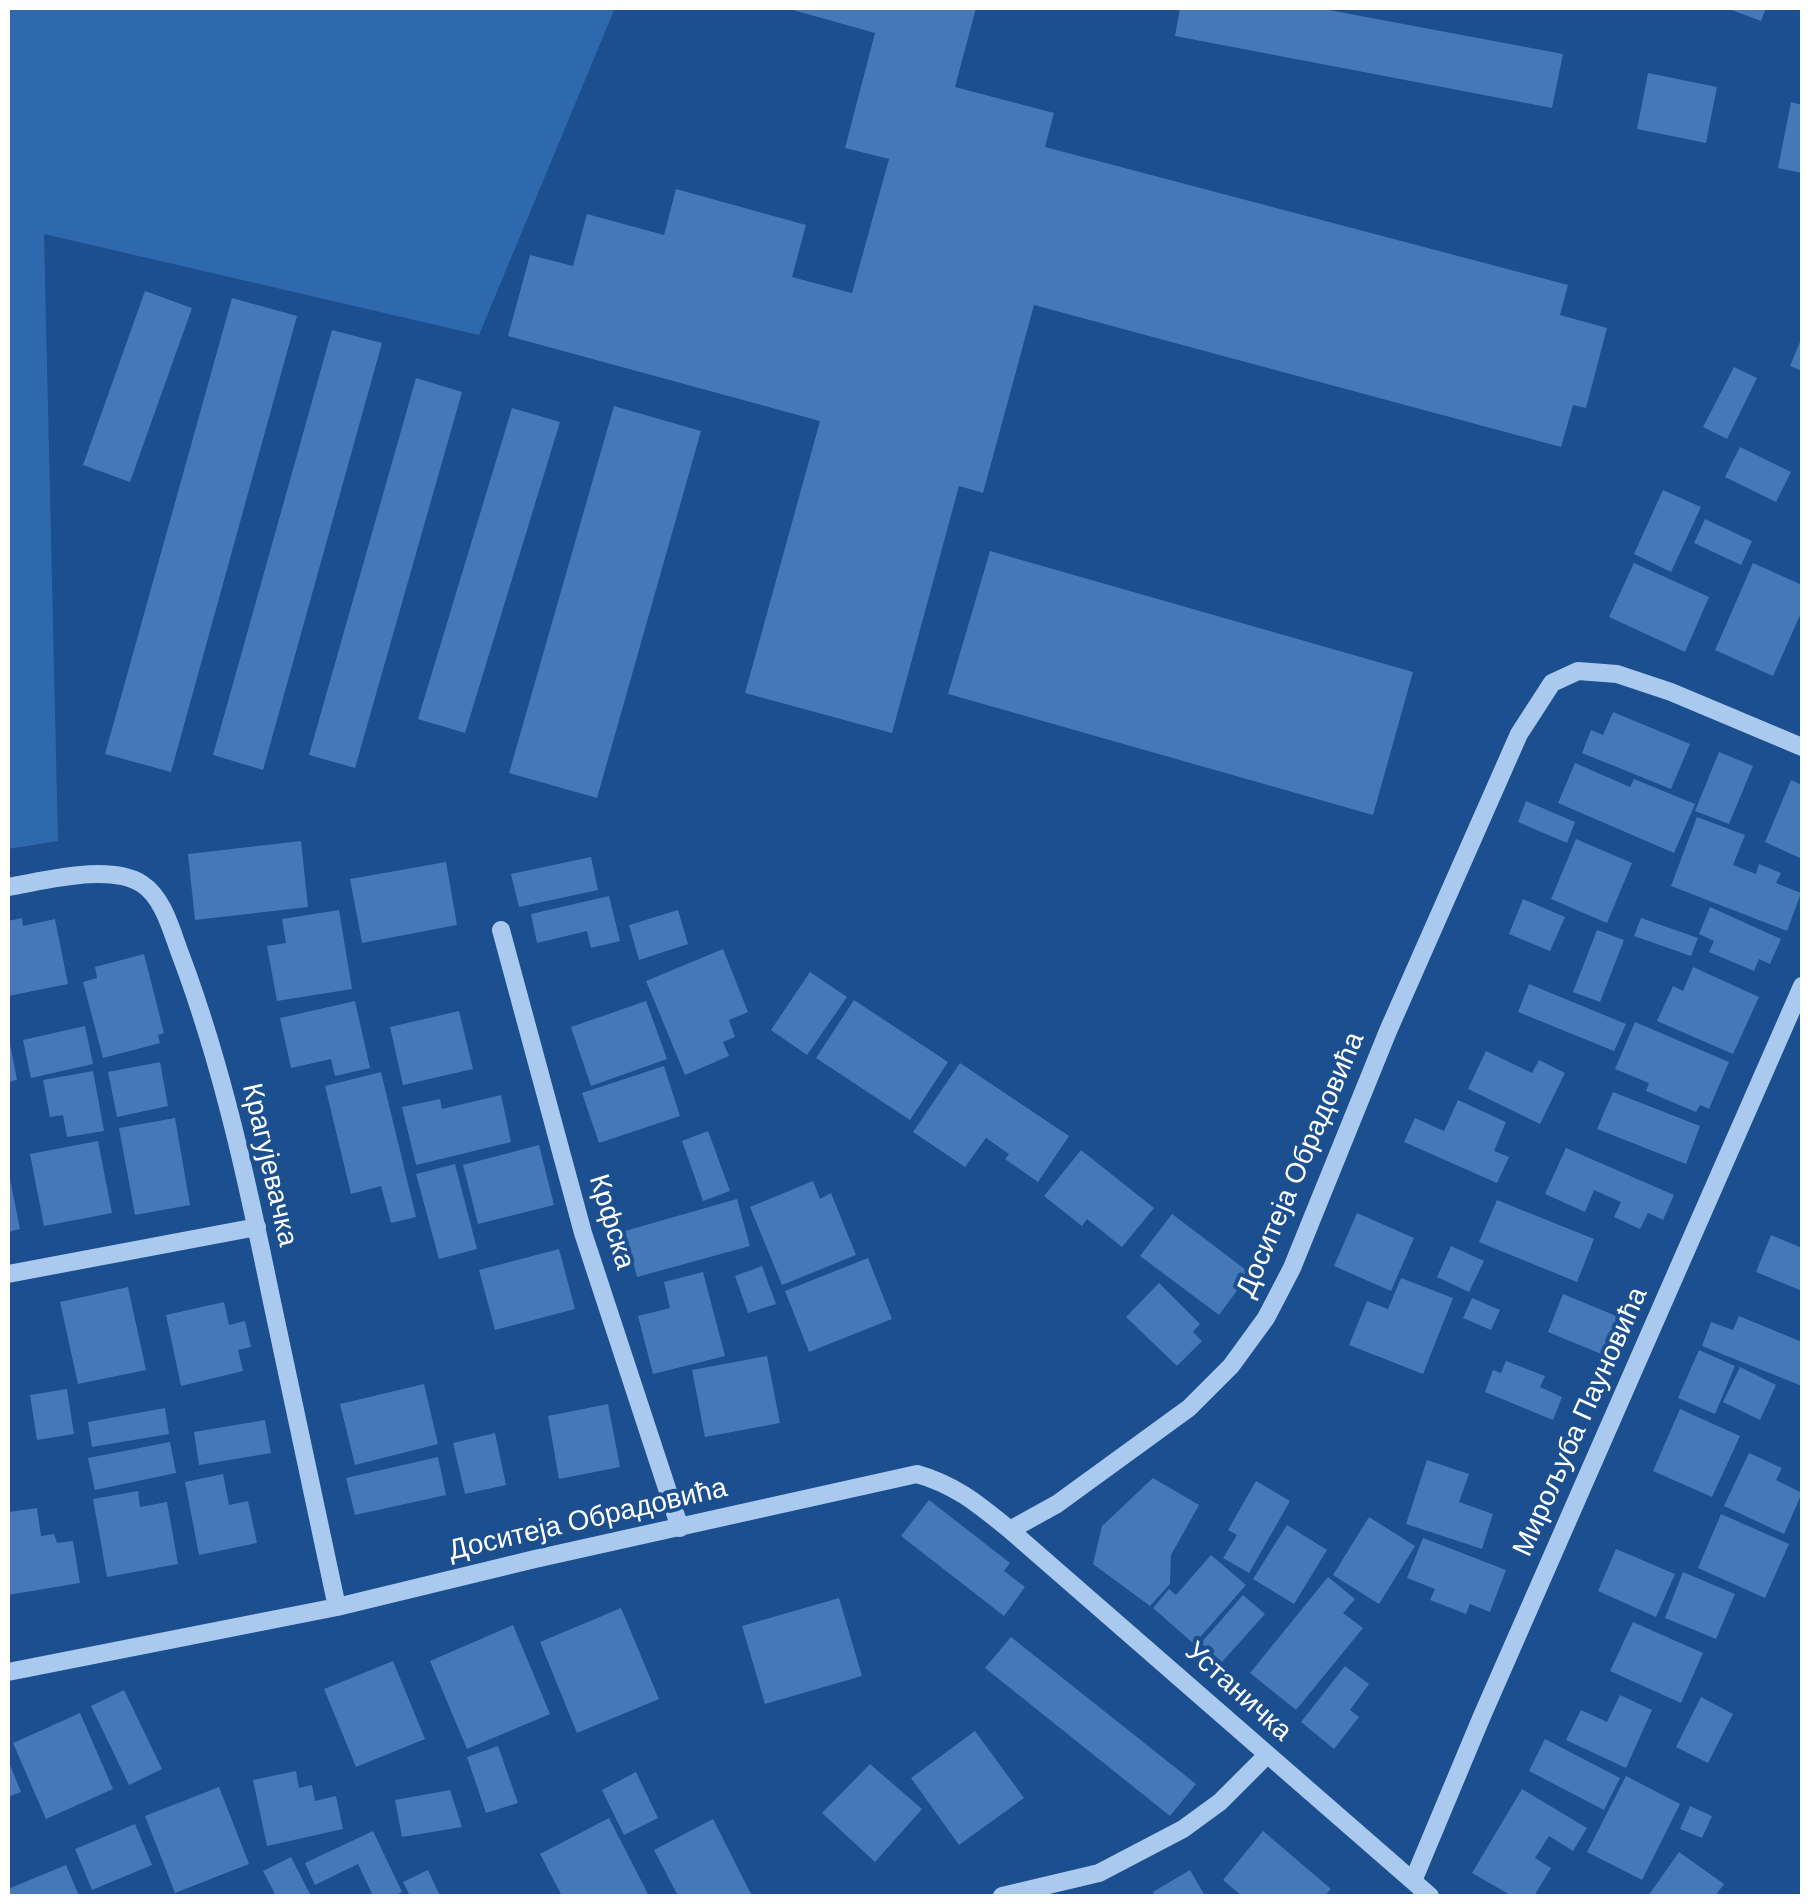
<!DOCTYPE html>
<meta charset="utf-8">
<style>
body{margin:0}
#map{position:relative;width:1810px;height:1904px;overflow:hidden;background:#1b4f8f;font-family:Helvetica,sans-serif}
canvas{display:block}
.frame{position:absolute;inset:0;border:10px solid #fff;pointer-events:none}
</style>
<div id="map">
<canvas width="1810" height="1904"></canvas>
<div class="frame"></div>
</div>
<script>
const ctx = document.querySelector('canvas').getContext('2d');
ctx.lineJoin = 'round';
function fill(path, color) { ctx.fillStyle = color; ctx.fill(path, 'evenodd'); }
function stroke(path, color, width, dash) { ctx.strokeStyle = color; ctx.lineWidth = width; ctx.lineCap = dash ? 'butt' : 'round'; ctx.setLineDash(dash || []); ctx.stroke(path); }
function label(font, color, halo, rows, align = 'center') {
  ctx.font = font + ' Helvetica,sans-serif'; ctx.lineWidth = 8; ctx.setLineDash([]); ctx.textBaseline = 'middle'; ctx.strokeStyle = halo; ctx.fillStyle = color; for (const [text, x, y, turn = 0] of rows) {
    ctx.save(); ctx.translate(x, y); ctx.rotate((+turn || 0) * Math.PI / 180); ctx.textAlign = isNaN(turn) ? turn : align; if (halo) ctx.strokeText(text, 0, 0); ctx.fillText(text, 0, 0); ctx.restore();
  }
}
fill(new Path2D(`
 M8,8H615L479,335L44,234L58,841L8,849Z`), '#2e69ad');
fill(new Path2D(`
 M786,8H976L955,87L1054,113L1045,147L1568,285L1560,315L1607,328L1586,408L1573,405L1561,447L1034,305L983,493L959,486L892,733L745,693L820,421L508,336L530,255L573,266L587,214L664,235L676,189L806,225L792,277L852,293L889,159L845,148L875,33Z
 M1180,8H1318L1563,54L1552,108L1175,36Z
 M1726,8H1766L1761,21Z
 M1648,73L1717,87L1706,143L1637,129Z
 M1791,102L1802,105V173L1778,168Z
 M145,291L192,308L130,482L83,465Z
 M232,298L297,316L171,772L105,754Z
 M332,330L382,343L263,770L213,755Z
 M1802,337V371L1790,366Z
 M1734,367L1757,378L1727,439L1703,427Z
 M416,378L462,392L355,768L309,755Z
 M614,406L701,431L597,798L509,773Z
 M512,408L560,422L465,733L418,719Z
 M1740,447L1791,472L1776,502L1725,477Z
 M1663,490L1701,507L1671,572L1634,554Z
 M1705,519L1752,541L1741,565L1694,543Z
 M990,551L1413,672L1373,815L948,694Z
 M1634,563L1709,597L1685,652L1609,617Z
 M1753,563L1802,585V611L1773,676L1715,650Z
 M1613,712L1690,744L1671,789L1582,753L1591,730L1603,735Z
 M1719,752L1753,766L1729,824L1695,811Z
 M1575,763L1630,787L1634,779L1695,804L1674,853L1558,803Z
 M1791,780L1802,785V859L1765,842Z
 M1526,801L1575,822L1567,843L1518,822Z
 M1697,817L1745,835L1733,865L1756,874L1759,864L1781,873L1776,883L1801,893L1787,931L1671,886Z
 M1576,839L1632,863L1607,923L1551,899Z
 M301,841L308,907L195,920L188,854Z
 M591,857L598,890L519,907L511,874Z
 M446,862L457,925L362,943L350,879Z
 M609,896L620,941L591,948L587,931L537,943L531,914Z
 M1523,899L1565,917L1550,951L1509,934Z
 M1710,907L1781,939L1770,964L1759,959L1754,971L1709,952L1714,941L1699,934Z
 M339,910L352,989L277,1001L267,946L286,943L282,919Z
 M678,910L688,944L639,960L629,925Z
 M22,918L23,926L55,919L68,984L8,996V921Z
 M1641,918L1698,938L1691,956L1634,936Z
 M1597,930L1624,940L1600,1002L1573,992Z
 M723,949L748,1012L729,1020L735,1037L723,1042L729,1056L685,1075L646,981Z
 M144,954L164,1033L158,1035L160,1043L103,1058L83,982L97,978L95,967Z
 M1693,967L1759,997L1733,1054L1657,1021L1673,986L1683,991Z
 M810,972L847,997L807,1055L771,1030Z
 M1529,984L1626,1024L1614,1051L1518,1012Z
 M854,1000L948,1062L910,1120L816,1058Z
 M355,1001L370,1068L335,1076L331,1059L291,1068L280,1018Z
 M646,1001L667,1059L591,1086L571,1027Z
 M459,1011L473,1069L403,1085L390,1027Z
 M1635,1022L1729,1062L1709,1109L1700,1105L1696,1112L1646,1091L1649,1083L1615,1069Z
 M85,1026L93,1064L31,1078L23,1040Z
 M8,1039H9L17,1080L8,1082Z
 M1486,1051L1532,1073L1539,1060L1565,1073L1540,1124L1468,1089Z
 M160,1062L168,1106L117,1117L108,1072Z
 M960,1063L1069,1136L1038,1182L1005,1159L1009,1154L986,1138L965,1167L913,1132Z
 M664,1066L680,1116L599,1143L582,1093Z
 M93,1071L104,1131L67,1137L63,1115L50,1117L43,1080Z
 M381,1072L416,1217L391,1223L381,1186L351,1194L325,1086Z
 M1613,1092L1700,1126L1686,1164L1597,1129Z
 M501,1095L511,1142L416,1165L402,1107L440,1099L442,1109Z
 M1458,1100L1506,1122L1494,1151L1509,1157L1497,1183L1404,1142L1415,1118L1444,1131Z
 M175,1118L190,1205L135,1215L119,1128Z
 M708,1131L730,1191L703,1201L682,1141Z
 M98,1141L112,1213L44,1226L30,1154Z
 M539,1145L554,1205L478,1224L463,1165Z
 M1566,1148L1674,1195L1663,1220L1648,1213L1640,1229L1614,1217L1621,1202L1594,1190L1585,1212L1545,1194Z
 M1081,1150L1154,1208L1122,1247L1087,1219L1082,1226L1044,1196Z
 M455,1164L477,1249L439,1259L416,1174Z
 M8,1174H9L20,1229L8,1232Z
 M813,1181L820,1199L831,1193L856,1255L782,1285L750,1207Z
 M737,1199L750,1246L637,1277L625,1231Z
 M1497,1200L1594,1239L1577,1282L1479,1242Z
 M1357,1213L1414,1238L1391,1291L1334,1266Z
 M1172,1214L1250,1273L1219,1315L1140,1256Z
 M1771,1235L1802,1248V1291L1756,1272Z
 M1451,1246L1484,1261L1469,1292L1437,1277Z
 M559,1249L575,1309L495,1330L479,1270Z
 M868,1258L892,1319L809,1352L785,1291Z
 M762,1266L776,1304L748,1313L735,1276Z
 M703,1272L725,1356L653,1374L638,1316L670,1308L664,1282Z
 M1401,1278L1453,1298L1423,1374L1349,1345L1367,1301L1388,1309Z
 M1159,1283L1200,1324L1193,1332L1202,1341L1177,1366L1126,1317Z
 M128,1287L146,1370L78,1384L60,1302Z
 M1563,1294L1626,1320L1611,1358L1548,1332Z
 M1472,1298L1500,1310L1491,1330L1463,1318Z
 M224,1302L229,1325L245,1321L251,1347L238,1350L243,1371L181,1386L166,1315Z
 M1739,1316L1802,1342V1386L1702,1346L1711,1322L1733,1330Z
 M1699,1350L1735,1366L1715,1414L1678,1398Z
 M767,1356L780,1423L705,1437L692,1370Z
 M1506,1361L1545,1376L1540,1387L1562,1397L1553,1420L1485,1392L1493,1370L1501,1373Z
 M1740,1367L1776,1385L1760,1420L1723,1402Z
 M424,1384L438,1444L355,1465L340,1404Z
 M67,1389L74,1434L37,1440L30,1395Z
 M608,1404L620,1467L559,1479L548,1416Z
 M165,1408L169,1434L92,1447L88,1422Z
 M1680,1409L1740,1436L1712,1497L1653,1471Z
 M265,1420L271,1453L199,1465L194,1432Z
 M495,1433L506,1485L465,1494L453,1443Z
 M170,1442L176,1473L95,1490L88,1458Z
 M1749,1453L1782,1468L1776,1480L1802,1493L1784,1534L1724,1506Z
 M438,1457L446,1495L355,1515L346,1478Z
 M1427,1460L1469,1474L1459,1502L1493,1514L1482,1549L1406,1524Z
 M223,1474L229,1505L248,1501L257,1543L199,1555L185,1482Z
 M1153,1478L1199,1505L1171,1555L1170,1584L1150,1606L1093,1564L1102,1526Z
 M1256,1481L1290,1501L1249,1573L1223,1558L1237,1535L1228,1530Z
 M138,1491L140,1507L167,1502L178,1564L107,1577L93,1499Z
 M929,1500L1010,1563L1004,1571L1025,1587L1004,1616L901,1536Z
 M37,1508L41,1536L54,1534L57,1543L73,1541L80,1583L8,1595V1512Z
 M1721,1514L1789,1544L1765,1598L1698,1568Z
 M1369,1517L1415,1546L1379,1604L1333,1575Z
 M1287,1525L1327,1550L1294,1604L1253,1579Z
 M1423,1538L1506,1570L1490,1612L1470,1604L1466,1614L1430,1600L1435,1589L1407,1578Z
 M1616,1549L1675,1574L1656,1617L1598,1591Z
 M1211,1555L1246,1585L1194,1644L1153,1608L1169,1589L1176,1595Z
 M1683,1572L1735,1594L1716,1639L1665,1618Z
 M1328,1577L1355,1599L1343,1613L1363,1628L1296,1710L1250,1673Z
 M1243,1595L1265,1614L1222,1662L1201,1643Z
 M839,1598L862,1676L765,1704L742,1626Z
 M621,1608L659,1699L577,1733L540,1642Z
 M1633,1622L1703,1653L1681,1703L1610,1671Z
 M513,1625L550,1714L467,1749L430,1661Z
 M1011,1637L1196,1784L1170,1816L985,1668Z
 M393,1661L425,1739L356,1767L324,1689Z
 M1345,1666L1369,1684L1350,1710L1359,1717L1334,1749L1301,1722Z
 M124,1690L162,1769L129,1785L91,1706Z
 M1620,1695L1652,1710L1626,1768L1566,1740L1581,1710L1607,1722Z
 M1701,1697L1733,1714L1708,1763L1676,1747Z
 M80,1713L113,1789L46,1819L13,1743Z
 M975,1731L1024,1798L959,1845L911,1778Z
 M1545,1739L1620,1778L1604,1810L1529,1771Z
 M498,1746L518,1803L486,1813L467,1757Z
 M8,1760L21,1792L8,1797Z
 M870,1764L922,1809L875,1862L822,1813Z
 M296,1771L299,1788L312,1785L315,1801L336,1796L343,1829L267,1846L253,1780Z
 M636,1772L658,1818L624,1835L602,1790Z
 M1626,1776L1680,1804L1642,1880L1587,1852Z
 M219,1787L249,1864L175,1893L145,1816Z
 M1522,1789L1587,1828L1573,1851L1549,1836L1535,1858L1551,1868L1534,1896H1512L1472,1873Z
 M450,1790L462,1827L402,1837L395,1800Z
 M1690,1806L1712,1816L1702,1838L1680,1829Z
 M609,1818L649,1896H562L540,1854Z
 M713,1819L752,1896H678L654,1850Z
 M135,1824L152,1865L92,1890L75,1849Z
 M373,1831L402,1892L393,1896H373L358,1864L315,1885L305,1863Z
 M1263,1831L1331,1889L1324,1896H1242L1223,1880Z
 M1679,1852L1724,1884L1715,1896H1648Z
 M291,1857L311,1896H276L263,1871Z
 M66,1865L79,1896H8V1889Z
 M428,1870L440,1896H410L403,1882Z
 M1190,1870L1205,1896H1156L1153,1892Z`), '#4478b7');
stroke(new Path2D(`
 M8,887C45,881 109,863 142,884C164,898 172,933 181,956C223,1068 248,1185 272,1302C294,1403 315,1505 337,1607
 M501,930L583,1233L680,1528
 M8,1274L257,1227
 M1010,1530L1057,1504L1189,1408L1231,1366L1266,1318L1292,1268L1388,1031L1519,734L1552,683L1578,671L1617,674L1671,692L1802,747
 M8,1672L337,1607L535,1559L917,1474C956,1485 979,1505 1010,1530L1430,1896
 M1413,1881L1482,1716L1802,986
 M1002,1896L1099,1873L1183,1829L1220,1802L1267,1755`), '#a9c9ee', 18);
label('28px', '#fff', '#1b4f8f', [
 ["Крагујевачка",269,1165,77],
 ["Доситеја Обрадовића",1301,1165,-67],
 ["Крфска",611,1222,73],
 ["Мирољуба Пауновића",1581,1422,-66],
 ["Доситеја Обрадовића",588,1520,-13],
 ["Устаничка",1238,1692,42]
]);
</script>
